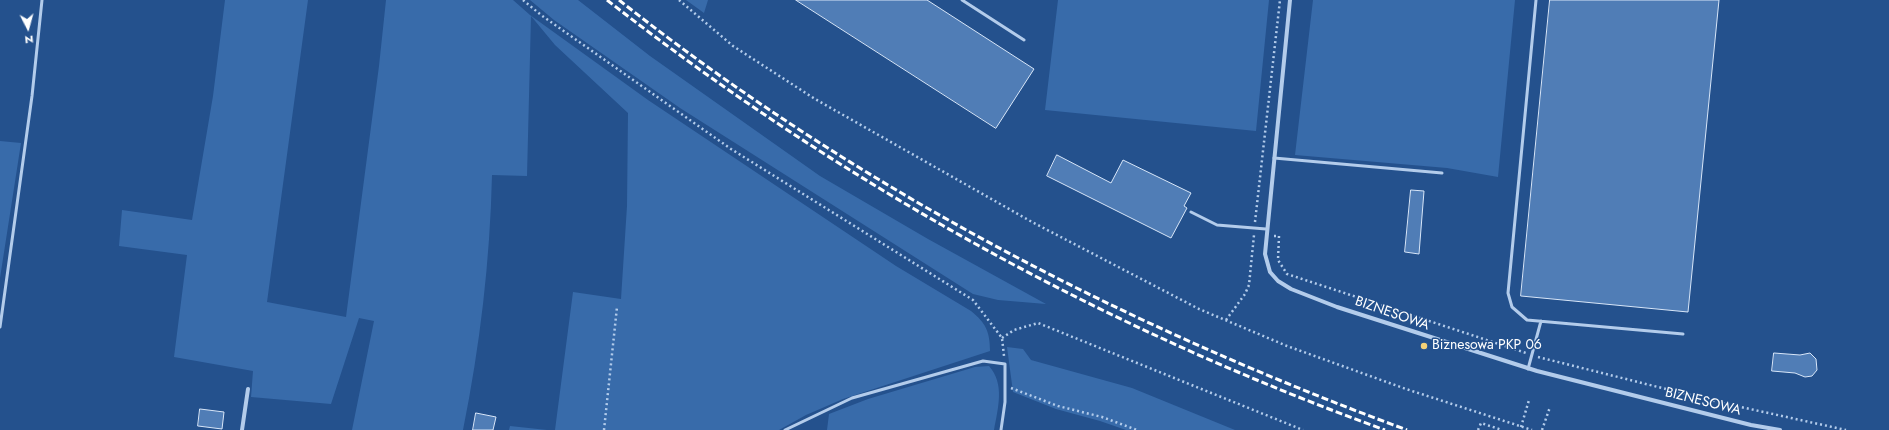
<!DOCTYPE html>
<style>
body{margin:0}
#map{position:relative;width:1889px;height:430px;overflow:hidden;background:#24518d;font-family:Jost,sans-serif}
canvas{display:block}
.north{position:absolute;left:8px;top:8px;width:40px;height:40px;-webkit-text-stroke:3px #24518d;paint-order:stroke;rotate:174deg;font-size:11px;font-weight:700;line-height:16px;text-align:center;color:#fff}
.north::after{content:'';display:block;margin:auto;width:14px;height:18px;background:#fff;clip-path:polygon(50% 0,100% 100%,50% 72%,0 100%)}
</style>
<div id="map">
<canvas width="1889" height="430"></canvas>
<div class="north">N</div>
</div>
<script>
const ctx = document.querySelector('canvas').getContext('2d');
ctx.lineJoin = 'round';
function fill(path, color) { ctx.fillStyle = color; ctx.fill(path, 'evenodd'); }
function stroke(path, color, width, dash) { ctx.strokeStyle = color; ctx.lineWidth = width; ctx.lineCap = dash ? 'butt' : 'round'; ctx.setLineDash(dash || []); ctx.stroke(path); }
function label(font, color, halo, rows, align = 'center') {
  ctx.font = font + ' Jost,sans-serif'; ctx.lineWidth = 3; ctx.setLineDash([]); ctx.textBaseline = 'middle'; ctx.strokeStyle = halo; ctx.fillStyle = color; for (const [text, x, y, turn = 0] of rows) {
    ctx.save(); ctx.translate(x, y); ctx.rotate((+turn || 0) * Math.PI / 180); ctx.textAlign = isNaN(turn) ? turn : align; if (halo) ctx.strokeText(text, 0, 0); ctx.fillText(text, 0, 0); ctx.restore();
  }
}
fill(new Path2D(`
 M225,0H308L267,302L346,317L379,66L386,0H513L530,15L648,100L896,266L971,311C986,323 990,332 990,351L843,399L806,415L779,430H555L573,292L621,299L627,206L628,113L555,45L531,16L527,176L492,175C490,261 480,346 463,430H352L374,321L359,318L331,404L251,397L253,371L174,357L187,255L119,246L122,210L192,220L213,96Z
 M530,0H578L650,56L820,176L928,239L1046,304L998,300L973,294L680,108L554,20Z
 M686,0H708L704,13Z
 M1058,0H1269L1256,131L1045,110Z
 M1313,0H1515L1498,177L1447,168L1295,155Z
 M0,141L21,143L0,278Z
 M1007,347L1023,349L1031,360L1132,388L1235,430H1126L1100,421L1056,409L1013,392Z
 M989,366C1005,384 998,408 994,430H827L829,414L868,399L975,367Z
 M510,426L547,430H509Z`), '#386baa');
const building = new Path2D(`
 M796,0H927L1034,69L996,128Z
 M1550,0H1719L1688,312L1521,296Z
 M1057,155L1111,183L1123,160L1191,193L1184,206L1187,208L1171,238L1047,176Z
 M1411,190L1424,191L1419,254L1405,252Z
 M1774,353L1800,355L1810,353L1816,359L1817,370L1812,376L1805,377L1795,373L1772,371Z
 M200,409L224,412L222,429L198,426Z
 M476,413L496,417L493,430H473Z`);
fill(building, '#507db6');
stroke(building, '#d8e6f8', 1);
stroke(new Path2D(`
 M523,0L541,15L731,149L973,300L1002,338L1004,356
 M679,0L733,46L815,99L1032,222L1199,309L1287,346L1406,389L1532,430
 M1255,222L1280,0
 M1274,236H1279L1278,260L1287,274L1526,353
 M1226,320L1245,294L1249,285L1254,235
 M1002,338L1014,330L1038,323L1303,430
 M1538,357L1718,402L1846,430
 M1011,388L1058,406L1102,417L1137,430
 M1521,427L1529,400
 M604,430L617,307
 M1478,430L1481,423L1502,430
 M1542,430L1550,407`), '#b3cceb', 2.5, [2, 3]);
stroke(new Path2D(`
 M962,0L1024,40
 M1536,0L1508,293L1512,307L1527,320L1683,334
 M1274,158L1442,173
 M1191,212L1217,225L1266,229
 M0,327L32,96L42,0
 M1528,369L1541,321
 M785,430L852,398L983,361L1005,364V402L1001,430`), '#b3cceb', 3);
stroke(new Path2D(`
 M1290,0L1265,254L1270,272L1278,281L1291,289L1337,307L1537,371L1751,425L1780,430
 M242,430L248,389`), '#b3cceb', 4);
stroke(new Path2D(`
 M607,0C842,184 1104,328 1385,430
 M619,0C855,187 1125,326 1407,430`), '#fff', 3, [7, 3]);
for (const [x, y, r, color] of [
 [1424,346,4,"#f5d277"]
]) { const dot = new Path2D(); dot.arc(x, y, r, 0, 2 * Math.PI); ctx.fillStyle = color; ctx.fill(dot); stroke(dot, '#24518d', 1.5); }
label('14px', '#fff', '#24518d', [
 ["BIZNESOWA",1392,314,19],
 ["BIZNESOWA",1703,402,14]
]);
label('14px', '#fff', '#24518d', [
 ["Biznesowa PKP 06",1432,346]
], 'left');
</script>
